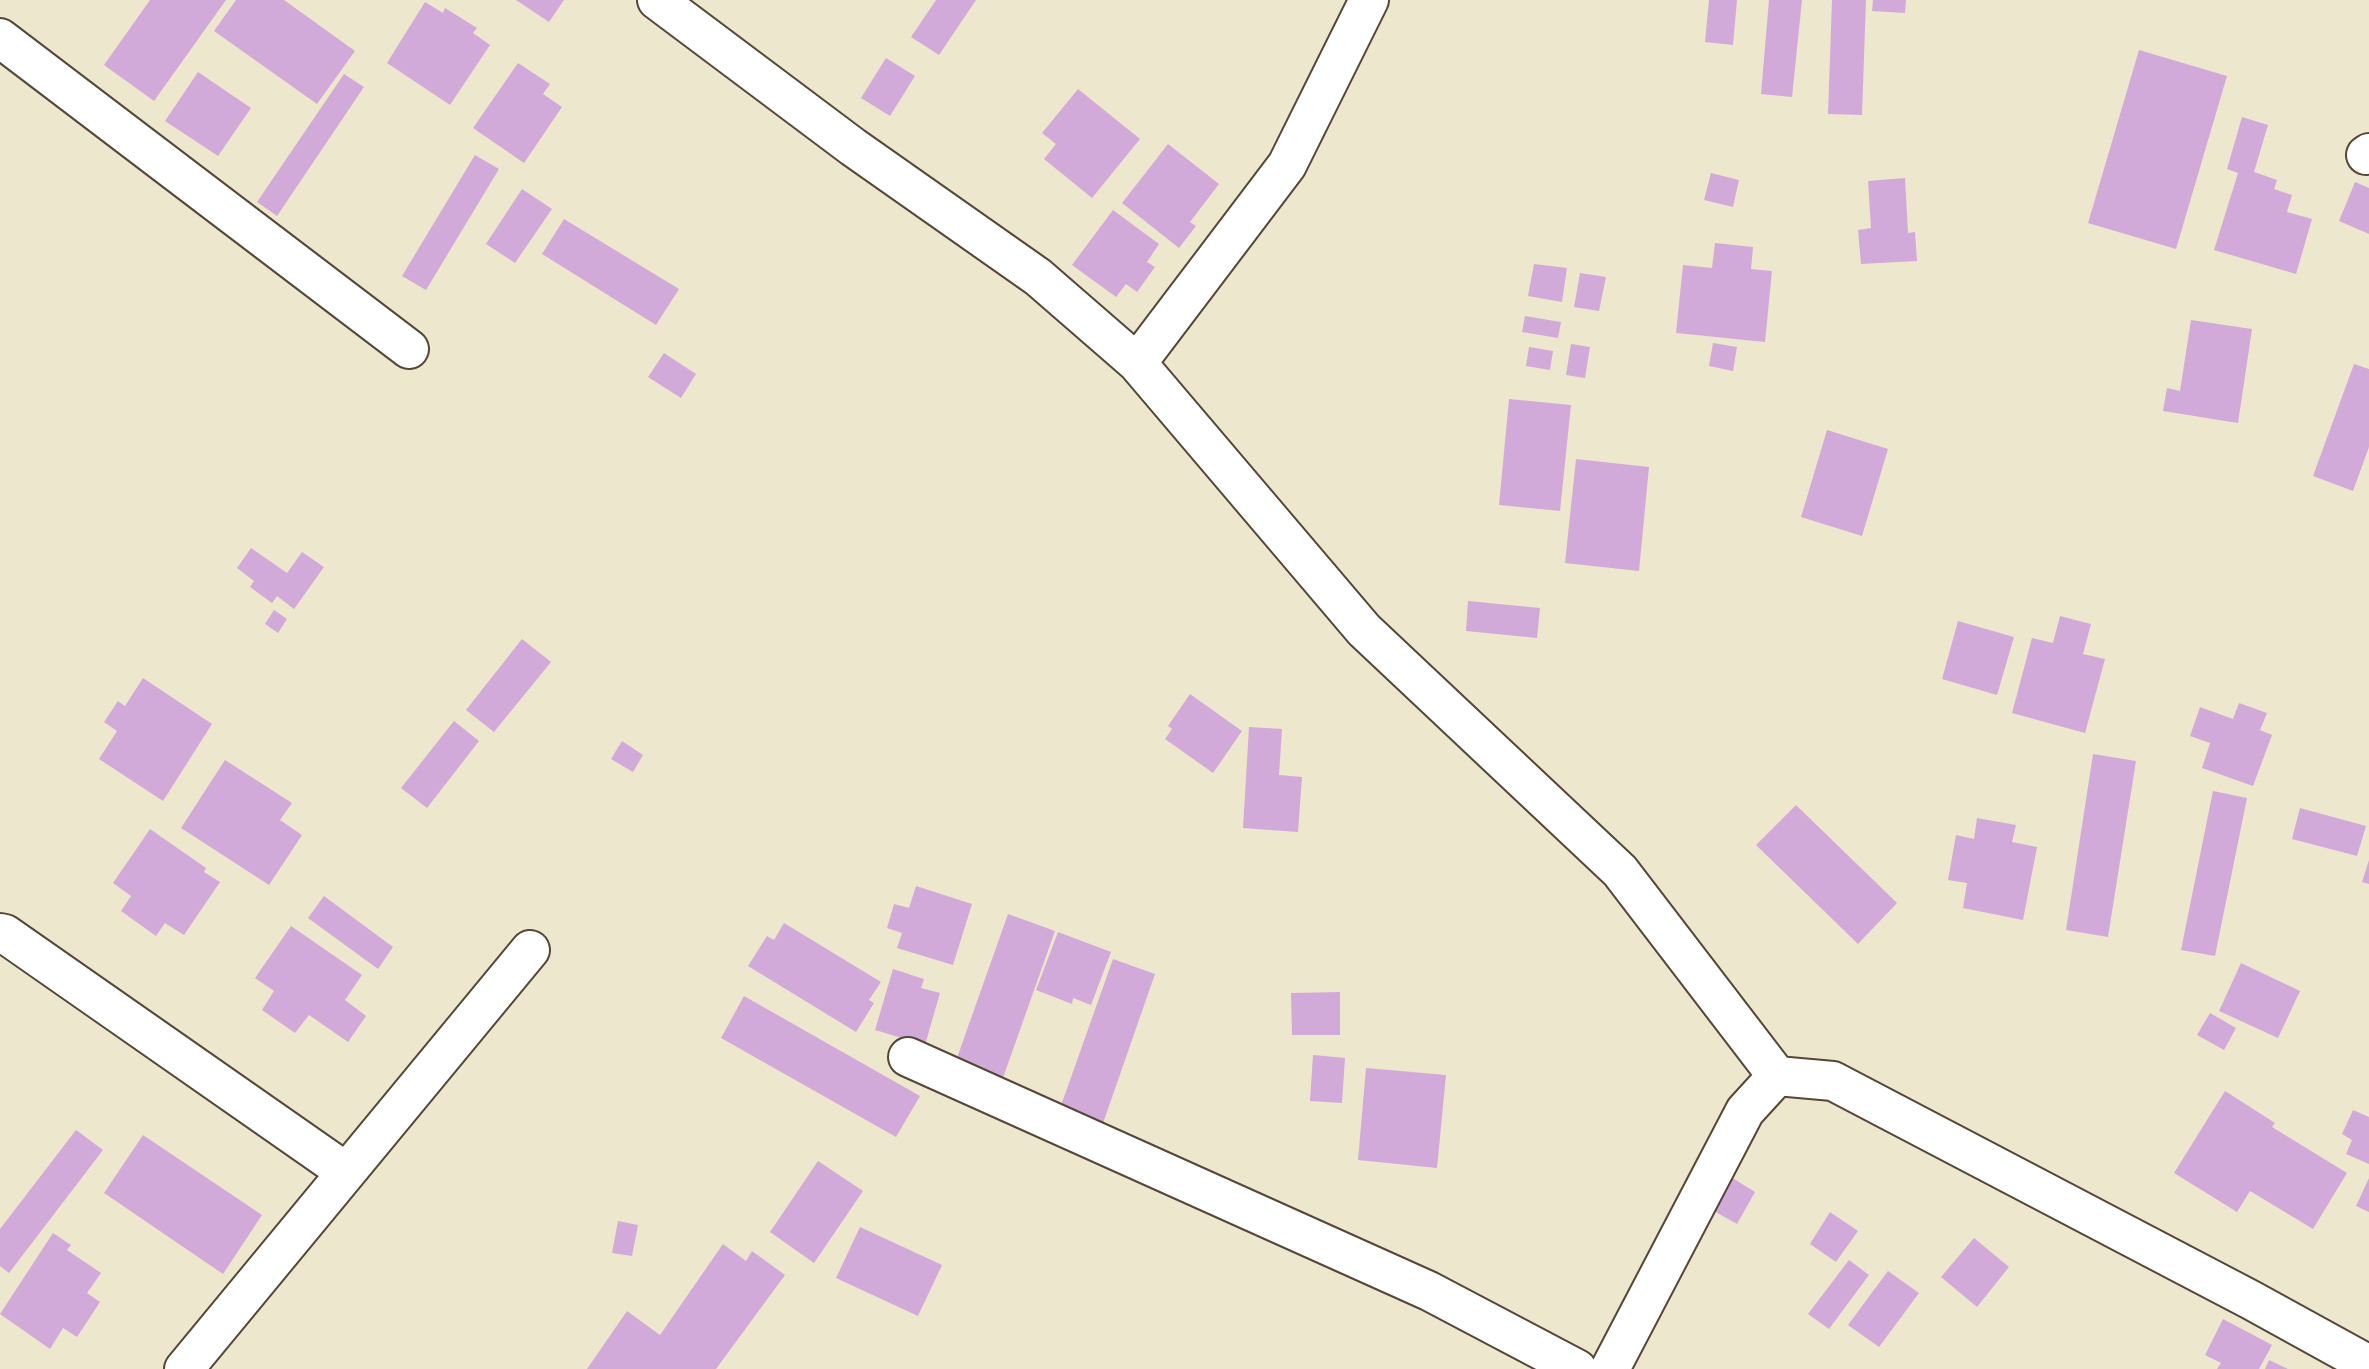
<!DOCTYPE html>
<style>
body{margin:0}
canvas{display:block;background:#ede7cd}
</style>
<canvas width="2369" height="1369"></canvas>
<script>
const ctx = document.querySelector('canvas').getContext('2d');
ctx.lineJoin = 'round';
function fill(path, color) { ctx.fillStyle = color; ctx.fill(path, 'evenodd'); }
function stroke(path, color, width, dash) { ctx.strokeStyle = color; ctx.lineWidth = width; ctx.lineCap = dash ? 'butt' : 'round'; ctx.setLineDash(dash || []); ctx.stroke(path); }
fill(new Path2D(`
 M150,0H226L154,101L104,65Z
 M236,0H284L355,51L317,104L214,31Z
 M516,0H564L549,22Z
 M936,0H976L939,55L911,37Z
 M1709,0H1737L1733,45L1705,42Z
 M1769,0H1802L1792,97L1761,94Z
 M1832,0H1866L1862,115L1828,114Z
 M1873,0H1906L1905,13L1872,11Z
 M425,2L443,13L445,8L477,28L473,33L490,45L450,105L387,63Z
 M2139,50L2227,76L2176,249L2088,223Z
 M886,58L915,76L890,116L861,98Z
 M518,63L550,84L543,94L562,107L524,163L473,128Z
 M198,72L251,108L218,156L165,121Z
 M344,74L364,87L277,216L257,202Z
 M1078,89L1140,139L1092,198L1044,159L1056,144L1042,133Z
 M2242,117L2268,125L2254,172L2277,180L2274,189L2292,195L2287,212L2312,219L2296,274L2214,250L2238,173L2227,169Z
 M1168,144L1219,184L1190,222L1196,226L1179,248L1122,203Z
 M475,155L499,169L426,290L402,276Z
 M1711,173L1739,180L1733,207L1704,200Z
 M1905,178L1908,233L1915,232L1917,261L1861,264L1858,230L1871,228L1868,181Z
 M2355,182L2369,188V234L2339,221Z
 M522,189L552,209L515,263L486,244Z
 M1113,210L1159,244L1147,262L1155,267L1137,292L1126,284L1116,297L1072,265Z
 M564,219L679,289L656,325L542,254Z
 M1715,243L1753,247L1751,269L1772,271L1765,342L1676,333L1683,265L1712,268Z
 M1534,264L1567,268L1562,302L1528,296Z
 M1580,273L1606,277L1599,311L1574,307Z
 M1525,316L1561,322L1558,338L1522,332Z
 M2191,320L2252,329L2238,423L2163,411L2167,388L2180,391Z
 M1713,343L1737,347L1733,371L1709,366Z
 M1571,344L1590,347L1585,378L1566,375Z
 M1529,347L1553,351L1550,370L1526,366Z
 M664,353L696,374L681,398L648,377Z
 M2354,364L2369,369V447L2353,491L2313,476Z
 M1509,399L1571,405L1560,511L1499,505Z
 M1827,430L1888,449L1862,536L1801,517Z
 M1576,459L1649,467L1639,571L1565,563Z
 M251,548L287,573L302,552L324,567L294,609L277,596L272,603L250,587L254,581L237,568Z
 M1468,601L1540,608L1537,638L1466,631Z
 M274,610L287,619L278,633L265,624Z
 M2060,616L2091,624L2083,654L2105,659L2085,733L2012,713L2032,638L2053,643Z
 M1958,621L2014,637L1997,695L1942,679Z
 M522,639L551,662L494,732L466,710Z
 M143,678L212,724L163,801L99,759L117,731L104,722L118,701L125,706Z
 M1190,694L1242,731L1213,773L1165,739L1172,729L1168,726Z
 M2239,703L2267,713L2260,730L2272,735L2253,786L2202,768L2210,743L2190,736L2200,707L2233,719Z
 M454,721L479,741L427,808L401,788Z
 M1249,727L1282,729L1279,775L1302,777L1298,832L1243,828Z
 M622,741L643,755L633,772L611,759Z
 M2093,754L2136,761L2108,937L2066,930Z
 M225,760L292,803L280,820L302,835L269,885L181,828Z
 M2213,791L2247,798L2215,956L2181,950Z
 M1796,805L1897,903L1858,944L1756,845Z
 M2300,808L2366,826L2357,856L2292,839Z
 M1977,818L2016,825L2012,842L2037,847L2023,920L1963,908L1967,883L1948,880L1956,835L1974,839Z
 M150,829L206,868L204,872L220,882L184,935L165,923L156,936L121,911L131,896L113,883Z
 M2369,860V884L2362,882Z
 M916,886L972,904L953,965L897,948L902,933L887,928L894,904L909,908Z
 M324,896L393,947L378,969L308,918Z
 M1008,914L1055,931L999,1089L952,1072Z
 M784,923L881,982L869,1000L874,1003L856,1032L748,966L767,936L774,940Z
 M291,926L362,975L345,1000L366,1016L348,1042L309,1015L295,1033L262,1010L274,991L255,978Z
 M1058,932L1111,952L1091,1005L1073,998L1072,1004L1036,990Z
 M1113,959L1155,974L1101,1129L1058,1114Z
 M2241,963L2300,991L2278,1038L2219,1011Z
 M893,969L924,979L921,988L940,993L925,1045L875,1030Z
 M1340,992V1035H1292L1291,993Z
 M744,996L920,1096L896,1137L721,1038Z
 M2210,1013L2236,1028L2224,1050L2197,1035Z
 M1313,1055L1345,1058L1342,1103L1310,1101Z
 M1366,1068L1446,1075L1437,1168L1358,1160Z
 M2225,1091L2275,1123L2272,1127L2347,1173L2313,1229L2250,1191L2237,1212L2174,1173Z
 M2353,1110L2369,1117V1164L2346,1154L2352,1140L2342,1134Z
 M76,1130L103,1150L9,1273L0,1266V1229Z
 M143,1135L262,1215L223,1274L104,1193Z
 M818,1161L863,1191L814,1263L770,1232Z
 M1731,1177L1755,1192L1737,1224L1712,1210Z
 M2369,1178V1212L2356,1206Z
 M1830,1212L1858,1231L1836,1262L1810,1244Z
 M618,1221L638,1225L632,1256L612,1253Z
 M860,1227L942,1265L918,1316L836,1278Z
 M53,1233L71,1245L67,1250L101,1273L87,1293L100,1302L77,1337L63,1328L50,1349L0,1314Z
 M1974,1238L2009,1267L1977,1307L1941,1277Z
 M723,1244L746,1261L752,1251L785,1275L716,1369H587L627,1311L660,1335Z
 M1849,1260L1869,1275L1829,1329L1808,1314Z
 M1888,1271L1919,1293L1879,1347L1848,1325Z
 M2223,1319L2272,1345L2259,1369H2217L2221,1363L2205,1355Z
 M2269,1360L2288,1369H2265Z`), '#d2aada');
const street = new Path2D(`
 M657,0L853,147L1038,277L1137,363L1364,630L1620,871L1777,1076
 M0,38L409,349
 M2366,155L2369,153
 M1137,363L1287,165L1369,0
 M0,933L5,934L346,1172
 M908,1057L1429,1291L1577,1369
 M184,1369L530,950
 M1610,1369L1745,1111L1777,1076L1833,1081L2251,1300L2369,1365`);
stroke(street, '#564638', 42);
stroke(street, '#fff', 38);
</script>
